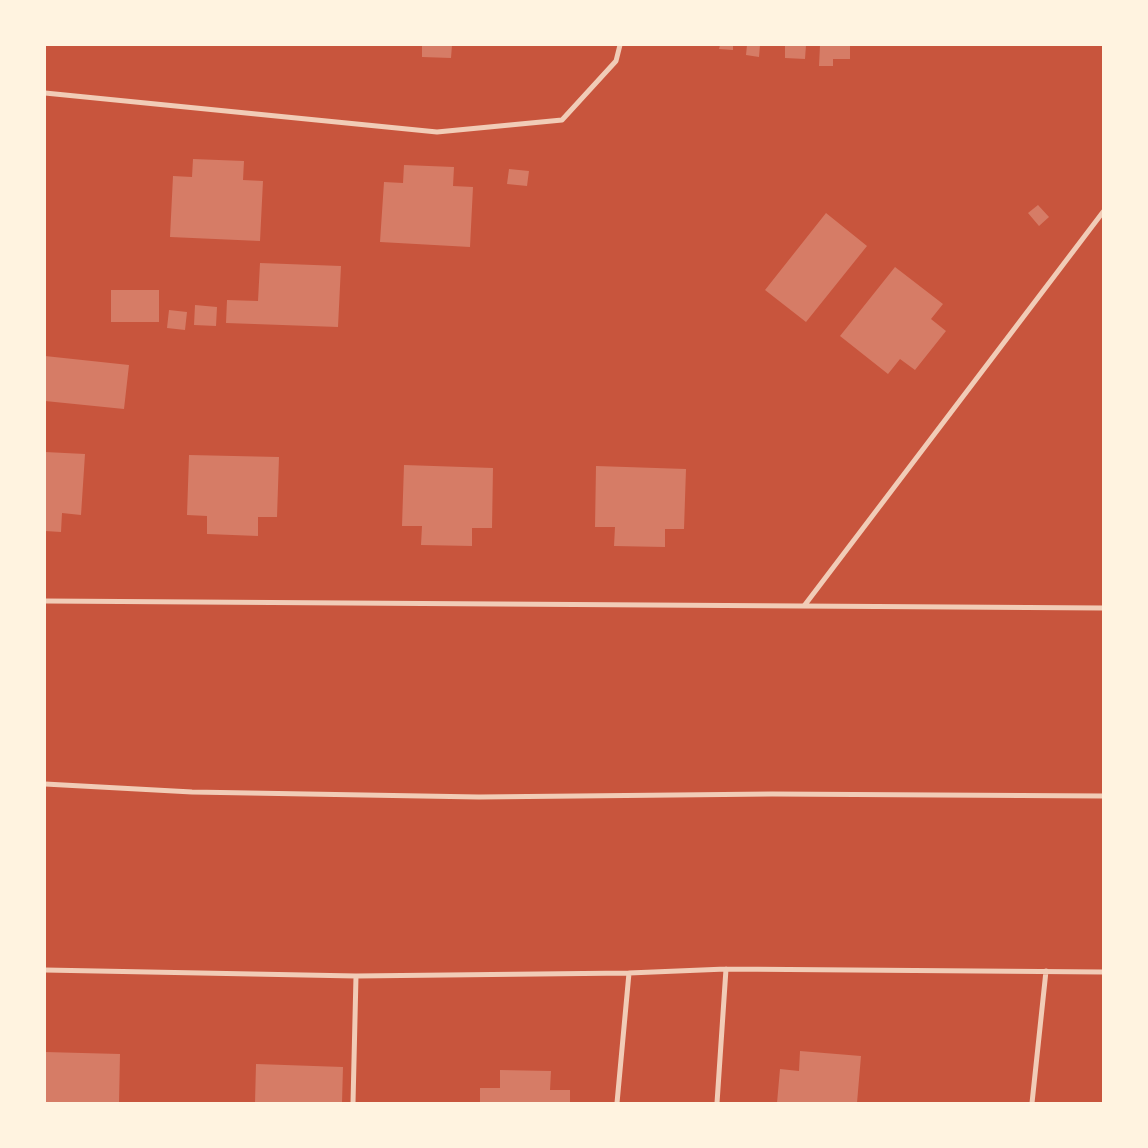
<!DOCTYPE html>
<style>
body{margin:0}
#map{position:relative;width:1148px;height:1148px;overflow:hidden;background:#c8553d;font-family:"Open Sans",sans-serif}
canvas{display:block}
.frame{position:absolute;inset:0;border:46px solid #fff3e0;pointer-events:none}
</style>
<div id="map">
<canvas width="1148" height="1148"></canvas>
<div class="frame"></div>
</div>
<script>
const ctx = document.querySelector('canvas').getContext('2d');
ctx.lineJoin = 'round';
function fill(path, color) { ctx.fillStyle = color; ctx.fill(path, 'evenodd'); }
function stroke(path, color, width, dash) { ctx.strokeStyle = color; ctx.lineWidth = width; ctx.lineCap = dash ? 'butt' : 'round'; ctx.setLineDash(dash || []); ctx.stroke(path); }
fill(new Path2D(`
 M422,45H452L451,58L422,57Z
 M720,45H733V50L719,49Z
 M747,45H760L759,57L746,55Z
 M785,45H806L805,59L785,58Z
 M820,45H850V59H833V66H819Z
 M193,159L244,161L243,180L263,181L260,241L170,237L173,176L192,177Z
 M404,165L454,167L453,186L473,187L470,247L380,242L384,182L403,183Z
 M509,169L529,171L527,186L507,184Z
 M1038,205L1049,217L1039,226L1028,213Z
 M826,213L867,246L806,322L765,290Z
 M260,263L341,266L338,327L226,323L227,300L258,301Z
 M895,267L943,304L931,319L946,331L915,370L900,359L888,374L840,336Z
 M111,290H159V322H111Z
 M195,305L217,307L216,326L194,325Z
 M169,310L187,312L185,330L167,328Z
 M45,356L129,365L124,409L45,401Z
 M45,452L85,454L81,515L62,513L61,532L45,531Z
 M189,455L279,457L277,517H258V536L207,534V516L187,515Z
 M404,465L493,468L492,528H472V546L421,545L422,526H402Z
 M596,466L686,469L684,529H665V547L614,546L615,527H595Z
 M800,1051L861,1056L857,1103H777L780,1069L799,1071Z
 M45,1052L120,1054L119,1103H45Z
 M256,1064L343,1067L342,1103H255Z
 M500,1070L551,1071L550,1090H570V1103H480V1088H500Z`), '#d67c66');
stroke(new Path2D(`
 M45,93L437,132L562,120L616,61L620,45
 M45,601L1103,608
 M804,606L1103,212
 M45,784L192,792L479,797L772,794L1103,796
 M45,970L356,976L629,973L726,969L1103,972
 M353,1103L356,976
 M617,1103L629,973
 M717,1103L726,969
 M1032,1103L1046,971`), '#f1ccb7', 5);
</script>
